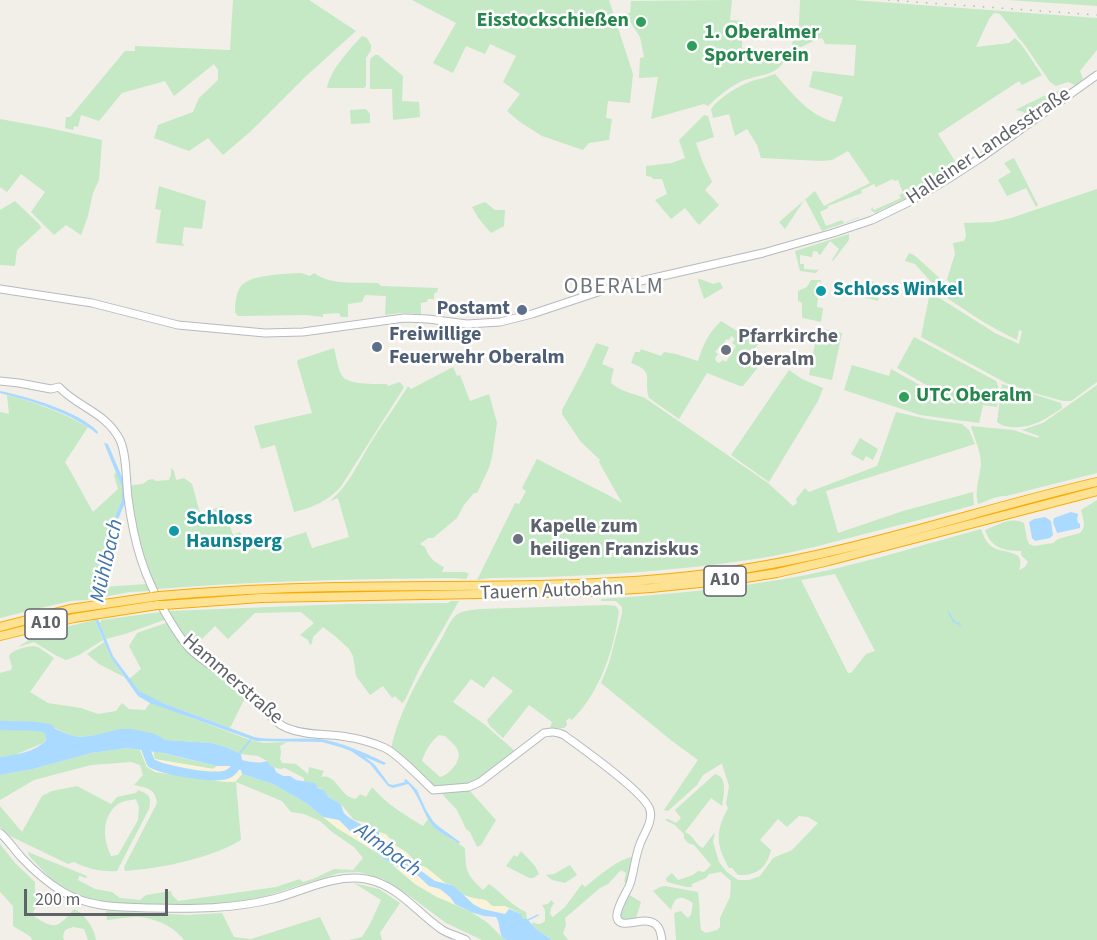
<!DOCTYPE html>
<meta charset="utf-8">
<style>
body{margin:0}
#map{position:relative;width:1097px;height:940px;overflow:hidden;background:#f1efe8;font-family:"Source Sans 3",sans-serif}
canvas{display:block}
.scale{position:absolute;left:24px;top:889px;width:144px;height:27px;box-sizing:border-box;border:3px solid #5f6368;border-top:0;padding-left:8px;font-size:18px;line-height:21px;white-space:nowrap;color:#5f6368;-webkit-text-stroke:4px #fff;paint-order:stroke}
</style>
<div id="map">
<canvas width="1097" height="940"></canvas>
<div class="scale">200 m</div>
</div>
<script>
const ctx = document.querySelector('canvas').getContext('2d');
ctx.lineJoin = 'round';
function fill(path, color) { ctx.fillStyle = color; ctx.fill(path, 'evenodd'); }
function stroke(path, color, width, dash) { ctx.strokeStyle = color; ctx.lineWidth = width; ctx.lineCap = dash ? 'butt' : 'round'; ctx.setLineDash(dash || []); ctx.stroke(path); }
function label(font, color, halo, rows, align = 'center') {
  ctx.font = font + ' "Source Sans 3",sans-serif'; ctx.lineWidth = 5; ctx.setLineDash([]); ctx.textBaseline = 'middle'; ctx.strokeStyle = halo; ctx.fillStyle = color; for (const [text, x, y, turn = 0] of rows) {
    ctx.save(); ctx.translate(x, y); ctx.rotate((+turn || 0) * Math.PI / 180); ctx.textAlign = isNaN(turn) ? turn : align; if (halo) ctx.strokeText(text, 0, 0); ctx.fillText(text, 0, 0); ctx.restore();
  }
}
fill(new Path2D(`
 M233,0H309L356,31L305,77L250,132L223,155L208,138L189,151L154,138L158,125L193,112L199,98L218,80V70L214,64L174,96L165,81L122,93L99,121L81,115L78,127L74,126L73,130L65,128L66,117H70L125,51H135V46L230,50Z
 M412,0H609L633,74L630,103L608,101L606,118L612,119L609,140L589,143L583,150L542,136L520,122L507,111L520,94L503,82L516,56L490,44L485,54L466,46L453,73L433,63L456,23Z
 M732,0L730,20L743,21L742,48L787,51C784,78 757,73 738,83C727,89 717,97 708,106L704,104L651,119L658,77L639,78L640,58L644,57L640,37L625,14L630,13L631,1Z
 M800,0H853L1097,18V50L1080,71L1083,79L1075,85L1068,82L1056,86L1050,82L1024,44L1017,36V35L1000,14L994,13L989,19L976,47L1009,43L1015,38L1021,44L1042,75L1022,85L1019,81L938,134L958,166L965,162L964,165L909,197L875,213L871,210L872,207L874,210L901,198L899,195L903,193L898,180L894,181L893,179L876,187L874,184L861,190L862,193L828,206V208L820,212L826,226L842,220L844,223L859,217V218L822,231L805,199L785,229L779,222L815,191L824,206L870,183L848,151L832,160L822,161L761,158L757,145L747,129L735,136L729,114L713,118L711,109C720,97 738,86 752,81C760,79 767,77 775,74C793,94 809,116 835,122L843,97L809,87L813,71L854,76L856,45L825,44L823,39L820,38L801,47H793L792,44L799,24Z
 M1008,0H1097V6Z
 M362,36L367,38L371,45V50L366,58V86L364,88H327C330,70 350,49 362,36Z
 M375,55H378L403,76L402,101L419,102L420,117L393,120L392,89H370V61L371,58Z
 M1064,89L1066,91L1052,104L1023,121L1017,127L1015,125L1023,117L1024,112L1016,110L1017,109L1044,96Z
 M366,109L370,114V123L351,124L350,110Z
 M704,115L708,116L714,137L696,143L703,163L712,182L705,190L719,205L699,225L685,208L671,219L655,200L667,194L662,179H653L652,177L646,176V166L672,163L685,158L679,140Z
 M0,119L49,128L102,140L99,180L93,193L88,216L81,235L66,225L54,235L31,212L45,192L21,174L7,192L0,187Z
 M1014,158L1038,205L1036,207L1026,188L1007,196L998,180L1011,172L1004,163Z
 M159,186L206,201L202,229L184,227L182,243L185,246L156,243L161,210L155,209Z
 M1097,189V382L1071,401H1063L1027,391L1006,383L921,337L930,292L995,333L1019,344L1022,331L1019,330L1017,340C986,325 960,307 931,287L932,283L915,264L905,261L909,253L914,255L955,292L947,279L955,254L953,243L964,241L966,236L964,223L994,222L1011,218Z
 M15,201L40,225L41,228L17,250L15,266L0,265V210Z
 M485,202L495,210H505L504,226L491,233L479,219L472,207Z
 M849,234V240L833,261L832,260L839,249L830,241L820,255L818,254V252L813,251L812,257L800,255V264H804V269L817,270L819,269L816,273L800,271L795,251Z
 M301,273L310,276L314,273C331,286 358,282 378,283L381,286L438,288L437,292L434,294V299H428L427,302L421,303V314L400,313L385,315L386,296L365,295L362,302L348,304V317H341L339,313L323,314V317L306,315L238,316L235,312C235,303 236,290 243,284C256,274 285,274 301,273Z
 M698,279H700L713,284L720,282L723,288L704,299L698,281Z
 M811,280H821V282H817L815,295L818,296L817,307L823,308L821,322L803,318L802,317V303L798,301V291L807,287Z
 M867,281L874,282V286L881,288L878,301L863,297Z
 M721,321L758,344L754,350L759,354L754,361L759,366L743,386H740L707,373L679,419L649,398C643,379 656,372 631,363L635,352H640L641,349L661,356L664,352L676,354L698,361C703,344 708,334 721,321ZM731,336L735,339L732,343L736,346L726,362L723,360L719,363L716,361L715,358L718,354L715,352L720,346L722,347L726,339L729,340Z
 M818,328L842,333L832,380L809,375Z
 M914,337L996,381L999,389L997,407L983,405L979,423L920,415L844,390L852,365L889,376L891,369L954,404L957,403L897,368Z
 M596,343L609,347L602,364L614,369L612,376L611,383C622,392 632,393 645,398L768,483L793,506L797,503L796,499L805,488L809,492L877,466L896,412L927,419L962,424L969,430L975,444L826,491L838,533L903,511L973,492L974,505C939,515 903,524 868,533C833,542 798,552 762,558C672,572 580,577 489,578L477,580L515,503L519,504L526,491L522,488L537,459L610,496L622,503L599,462L600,460L581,442L562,414V410L585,367Z
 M334,348C336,355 338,371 343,377C350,385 377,384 387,384L388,386L400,382L404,387L403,389L340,488C327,501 312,508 294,512L275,445L261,449L254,426L312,413L297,362L298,360Z
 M453,367L457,376L460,375L470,401L489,394L497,423L492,457L489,468L477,493H474L464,505L457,518L433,538H428L420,544L425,547C429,558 434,562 444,567L442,572H465L469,574L466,579L453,578C354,579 256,581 157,589L143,559L134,516L130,487L133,485L143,484L148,480L153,479L156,481L169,480L171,475V468L174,471L176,480L184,478L192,484L200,513L223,506L233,535L240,532L247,551L258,547L260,551L272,547L271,543L306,532L312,548L349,537L338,498L330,501C349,485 357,465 370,444C382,424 396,406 408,386L411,389Z
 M789,370L802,379L823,388L818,401L769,482L731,455Z
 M1002,384L1061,403L1062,408C1046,419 1031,429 1011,427C1005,426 1002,426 997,422Z
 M1097,385V473L1006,496C997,495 987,501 978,504C974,490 980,478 981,464C981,450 974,439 971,426L1013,430L1038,438L1039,436L1022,430L1043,423Z
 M7,395C35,402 63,413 88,427L65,462C75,478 83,495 93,512L118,489L114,475L116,472L122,487V500L110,529L103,576L94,598C87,601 79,600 71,601C47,606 24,612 0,618V412L9,414Z
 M860,438L878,449L873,460L866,456L863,461L851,454Z
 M1097,500V940H676L674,913L681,911L688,918L691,915L693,903C681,895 675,895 671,910L653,891L660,887L665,886L698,892C700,905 699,917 701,930L706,933L717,930L720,927V918L730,897L731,881L721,872L709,874L706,878L692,884V887H686L667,882L666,878L672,873L678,880L693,875L698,871L704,872L711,865L694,845L688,843L684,838V834L675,825L665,820L668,819L676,823L681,818L675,810L715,774C728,777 724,795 722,806L711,798L685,832C694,835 695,845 703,848L715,832L713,842L719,862L727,872L738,880H749L760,876L773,858L792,850L818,823L808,817L799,816L787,827L778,819L760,840L771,850C767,868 756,876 738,875L732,868H729C716,845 715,832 728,808L726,804L729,786L722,764H721L703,775L697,785L668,811L664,810L698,760L672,741L601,683L609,663L622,613V607L616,601H601V599C660,595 719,590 778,580C847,569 914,547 981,529C984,536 985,541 991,546C1003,555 1027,548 1019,570L1025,567L1028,562L1021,555V551C1004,551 991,548 985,530C997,525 1012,516 1024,523L1027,539L1029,544L1034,546L1053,543L1058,539L1080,533C1087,527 1083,518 1081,510ZM835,574L875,651L866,654L851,673H848L801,580Z
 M147,584L150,591L130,592L98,598L103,587Z
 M451,601H459L419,670L405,700L402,703L395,696L392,698L383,686L370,695L356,676L353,656L349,649L335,636L323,627L313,637L312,643L310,645L308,640L300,635L314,623L301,612L255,613L228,639L215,626L194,647L177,627L168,611L346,604L448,603Z
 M606,605L616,606L619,611C614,650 600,692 572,720L569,718L566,721L567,725L564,728H550L552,722L529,705L503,738L490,726L487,720L513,691L493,676L484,688L471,679L453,702L484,724L516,752L498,766L473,783L453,786L433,787L428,778L415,772L409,762L391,749C398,712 424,669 443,636C446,630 450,621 455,616C461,610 473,610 481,609ZM439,735L445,736C449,740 456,745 458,751C462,761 449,775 440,777L422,761C425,751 431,741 439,735Z
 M161,612L165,618L164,620L125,634L106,639L99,622H101V620Z
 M95,620L103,640L79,655L66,660L57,656L34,642L18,647L37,635L48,631Z
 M166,623H168L182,644L246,696L230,728L150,698L139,691L129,679L141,669L129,646L137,633Z
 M104,642L111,658L124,677L99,664L87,654Z
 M33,646L38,647L54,658L30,692L48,703L81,708L98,714L116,711L122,703L129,709L145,710L150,703H152L250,740L264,743L287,742L280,746L281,752L280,759L282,763L296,764L308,774L309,767L324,771L321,777C337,773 339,797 356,799L360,794L366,797L372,787C386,804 405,815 423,826L428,819L439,831L465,848C466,872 466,874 483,890L489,884C502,893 512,906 526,912L527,919H523L521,914L505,906H492L485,900L473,898L463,895L454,886L445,883L427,868L417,864L406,852L393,844L390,838L379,832H375L369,828L368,823L354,820L341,804L328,797L324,790L304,781V778L285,768L280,769L271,766L267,761L258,756L241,754L226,747L211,743L166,740L155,734L96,735L79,737L70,735L48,725L45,731C47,736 47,739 43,743L15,755L0,757V673L11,670L12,667L9,656C13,649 26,647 33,646Z
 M127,748L140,750L147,767L182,776L187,775L217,781L234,782L236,781L242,774L273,784L306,803L337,828L358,840L385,859L415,884L437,897L471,912L488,923L502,937L507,940H482L446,923L414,899L383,879L359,872L339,873L263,897L215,905H143L111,903L89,899L67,890L50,878L29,856L28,852L87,876L86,878L79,876L78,880L95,889L112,892L120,898L140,900L146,895L171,891L172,895L178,901L276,887L300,879L303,882L315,878L334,869L353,870L363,858L354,847L332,832L320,821L304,814L291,812L282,801L236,782L241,840C209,859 162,868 125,871L124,867L157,803C155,788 147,788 134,785L143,775L140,765L131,762L91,765L34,780L0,800V775L33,769L91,753Z
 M153,751L217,766L213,769L154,759Z
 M77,786L111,804L117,797L136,793L138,790C149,794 152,797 149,809L117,871C102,872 88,869 74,862L68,864L10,836L0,827V806L22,832L42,796L52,791ZM136,799L139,807L138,820L118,855L111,856C103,839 101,817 118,804C123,801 131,800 136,799Z
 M469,790L496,820L481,845L477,847L470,832L466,829L457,810L443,795L442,792Z
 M0,844L15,863L35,882V895L38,901L32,915C55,930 57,929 74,909C84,913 95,929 96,940H88L84,929L73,927L65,930L63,936L64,940H32L31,937L13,926V906L0,892Z
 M521,851L535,866L539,874L533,878H529L506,866L514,855L517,857Z
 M634,856L628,884L624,882L626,873L621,870L608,884L600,888L565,918L566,925L563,933L568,940H552L536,929L532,924L533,922C538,925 540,925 545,921V910L542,905L548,904L551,900L554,903L551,908L550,914L553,917L565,907L582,884L585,887C600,875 615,861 634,856Z
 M570,865L577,875L565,883L552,880L546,875L554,874Z
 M354,883L379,889L400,903L380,933L382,940H349L362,937L370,924L381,900Z
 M628,894L641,902L636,918L626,921L622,919L620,913Z
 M106,911L188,915L222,913L234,937L251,939L320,917L331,940H184C175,928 161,921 146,918C136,915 118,919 107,920Z`), '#c5e8c5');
fill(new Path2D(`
 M140,750L153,751L155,759L213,769L217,766H230L241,770L242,774L236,781L234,782L217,781L187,775L182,776L155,772L147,767Z
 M323,817L339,820L351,832L369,838L374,851L337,828Z
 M379,832L386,834L393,844L406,852L417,864L427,868L445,883L435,881L406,860L396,850L385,844L379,837Z
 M393,865L416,874L429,886L440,889L450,897L455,904L437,897L415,884Z
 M463,895L473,898L486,900L492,906H505L509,909L506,914L482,909L473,904Z`), '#fbf3d9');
fill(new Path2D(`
 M0,391C26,396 81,412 98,432L97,434C75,414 29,400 0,393Z
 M104,443L108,444L124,482L125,503L113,531L103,587L98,598H95L103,576L110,529L122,500V487Z
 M1071,512L1078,514V516L1077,518L1078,523L1080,524V528L1057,533L1053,522L1054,518Z
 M1045,517L1051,521L1053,535L1050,538L1035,541L1032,538L1029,522L1034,519Z
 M98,619L113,656L139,691L163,703L254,737C275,741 298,737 319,739C339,741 368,754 386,763L384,765L365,757L375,765L389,784L393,785L405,782L404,780L406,779L417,790L426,810L433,821L438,826L460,842L459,844C451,838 441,834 434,827C422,814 421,797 408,784L393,788L388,786L370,764L351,751L340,747L322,742L256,741L150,703L138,696L111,658L95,620Z
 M41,723L70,735L79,737L96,735L120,729H132L155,734L166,740L211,743L226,747L241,754L242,760C251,762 258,764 267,761L271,766L274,767L276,772L283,776H290L296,780L315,783L318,788L324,790L328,797L341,804C342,807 342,810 344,813C347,818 373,831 379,832V837L385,844L396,850L406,860L435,881L454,886L473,904L482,909L505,914L509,909L521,914L523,919H527L536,929L552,940H507L502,937C499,930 500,923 496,917L484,916L471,912L455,904L450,897L440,889L429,886L416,874L393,865L374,851L369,838L351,832L339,820L323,817L306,803L273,784L242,774L241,770L230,766H217L163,753L127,748L91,753L33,769L0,775V757C15,755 36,752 46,740C47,732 42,732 40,726Z`), '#aadaff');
stroke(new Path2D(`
 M949,613L954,622L960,624V626
 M239,754L251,739
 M528,920L538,915`), '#aadaff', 1.5);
stroke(new Path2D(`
 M0,725C17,727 34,724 50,729
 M145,741L146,750L151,763C163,770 216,780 228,774C232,772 236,767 238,763`), '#aadaff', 9);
const secondary = new Path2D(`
 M0,289L92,303L178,325L265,333L303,332L404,318L428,319L467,324L500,322L532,314L610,288L763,253L833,233L872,220L913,200L948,179L982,157L1097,75
 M0,381L19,383L51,389L59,387C77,407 106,412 120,440C127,455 126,482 128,498C134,543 143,575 166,614C173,626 180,638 189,648C202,661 218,669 233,681C242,688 251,697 260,705C268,713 276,724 287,728C304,735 323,734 341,736C355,738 372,742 385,748C398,754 421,779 433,790L469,787L480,782L544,733C551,732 557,731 564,735C580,747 646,793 650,810C653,822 644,833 640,844C635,857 634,871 630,884C627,892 615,910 617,918C621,932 648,912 658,927C661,931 661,936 662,940
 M0,833C8,840 14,849 21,857C33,870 48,883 63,892C90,908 121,907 151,908C194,909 232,909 273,899C304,891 333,874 366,879C398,885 416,912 441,929C448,934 458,936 466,940`);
const highway = new Path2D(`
 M159,596C218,591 277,588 336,587C464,584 594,590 722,572C849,555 972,511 1097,482
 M164,605L261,598L589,592L651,588L739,579L777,573L829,561L1097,491
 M0,627L70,609L152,597
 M0,636L74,618L157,605`);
stroke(secondary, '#b6babf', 9);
stroke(highway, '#f9ab00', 10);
stroke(secondary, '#fff', 7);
stroke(highway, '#fde293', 8);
stroke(new Path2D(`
 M888,0L1097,15`), '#b6b7b8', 1.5, [1.5, 8]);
const highwayBridge = new Path2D(`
 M152,597L159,596
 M157,605H164`);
stroke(highwayBridge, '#f9ab00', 10, []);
stroke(highwayBridge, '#fde293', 8);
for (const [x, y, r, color] of [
 [641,22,6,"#2e9e5b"],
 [692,46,6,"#2e9e5b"],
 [821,291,6,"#0f9aa8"],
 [522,310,6,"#5c6f8a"],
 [377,347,6,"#5c6f8a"],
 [726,350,6,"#6b7280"],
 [904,397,6,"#2e9e5b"],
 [174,531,6,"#0f9aa8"],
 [518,539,6,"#6b7280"]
]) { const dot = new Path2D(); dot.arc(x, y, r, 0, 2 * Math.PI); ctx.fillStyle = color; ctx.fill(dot); stroke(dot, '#fff', 2); }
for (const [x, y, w] of [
 [725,581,42],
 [46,624,42]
]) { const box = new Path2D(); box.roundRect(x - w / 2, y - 15, w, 30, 4.5); ctx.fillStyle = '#fff'; ctx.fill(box); stroke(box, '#5f6368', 1.5); }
label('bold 18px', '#5f6368', null, [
 ["A10",725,581],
 ["A10",46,624]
]);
label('bold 20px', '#27864d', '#fff', [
 ["Eisstockschießen",629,22,"right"],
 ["1. Oberalmer",704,34],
 ["Sportverein",704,57],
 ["UTC Oberalm",916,397]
], 'left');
label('20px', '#5f6368', '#fff', [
 ["Halleiner Landesstraße",989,147,-34],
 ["Tauern Autobahn",552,592,-2],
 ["Hammerstraße",232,680,41]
]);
label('bold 20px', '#0d838f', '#fff', [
 ["Schloss Winkel",833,291],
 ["Schloss",186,520],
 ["Haunsperg",186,543]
], 'left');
label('bold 20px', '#4e5e75', '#fff', [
 ["Postamt",510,310],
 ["Freiwillige",389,336,"left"],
 ["Feuerwehr Oberalm",389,359,"left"]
], 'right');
label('bold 20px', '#5b616d', '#fff', [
 ["Pfarrkirche",738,338],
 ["Oberalm",738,361],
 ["Kapelle zum",530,528],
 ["heiligen Franziskus",530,551]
], 'left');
label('italic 21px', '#4174aa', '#fff', [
 ["Mühlbach",108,561,-77],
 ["Almbach",387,851,36]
]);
ctx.letterSpacing = '1.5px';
label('22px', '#70757a', '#fff', [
 ["OBERALM",614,288]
]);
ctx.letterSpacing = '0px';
</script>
